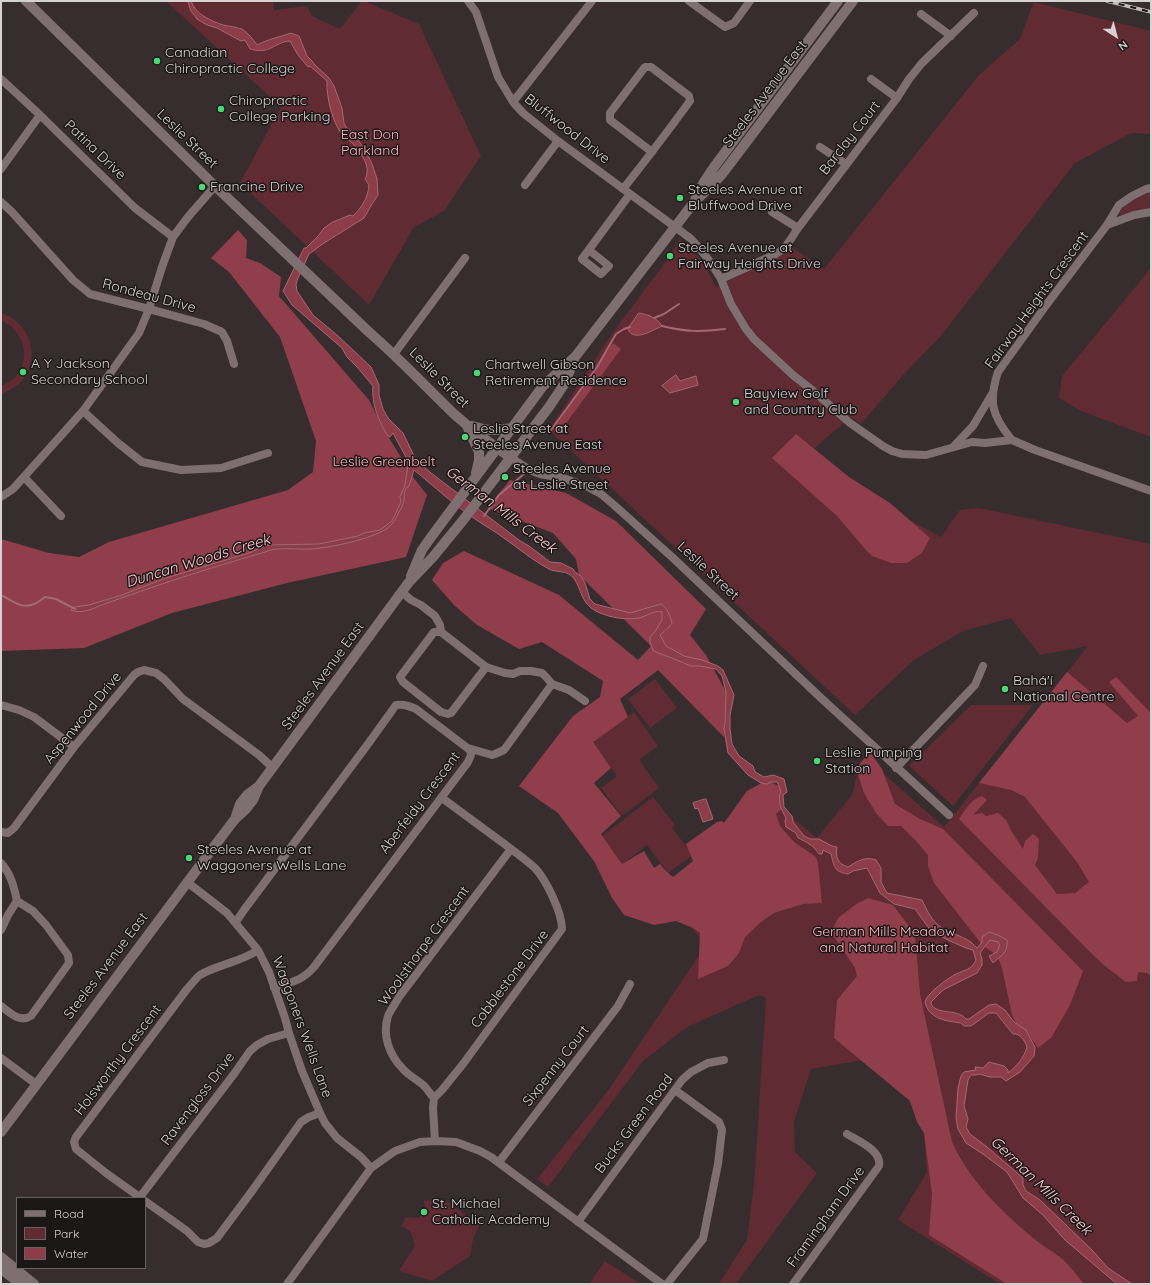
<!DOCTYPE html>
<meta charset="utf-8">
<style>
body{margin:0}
#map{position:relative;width:1152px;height:1285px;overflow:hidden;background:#382d2e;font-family:Quicksand,sans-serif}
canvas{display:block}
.frame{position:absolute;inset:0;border:2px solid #d8d1d1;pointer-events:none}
.legend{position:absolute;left:16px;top:1197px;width:130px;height:72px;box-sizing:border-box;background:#1c1717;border:1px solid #676161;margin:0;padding:5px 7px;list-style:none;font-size:12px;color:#d8d1d1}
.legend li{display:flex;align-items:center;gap:8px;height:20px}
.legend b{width:20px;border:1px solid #676161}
.north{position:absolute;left:1096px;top:16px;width:40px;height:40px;-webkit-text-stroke:3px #1c1717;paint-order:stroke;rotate:144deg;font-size:11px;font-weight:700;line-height:16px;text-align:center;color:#d8d1d1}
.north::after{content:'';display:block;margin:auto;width:14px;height:18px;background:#d8d1d1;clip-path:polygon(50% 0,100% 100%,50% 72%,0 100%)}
</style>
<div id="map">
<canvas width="1152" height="1285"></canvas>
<div class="frame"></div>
<ul class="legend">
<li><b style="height:5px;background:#7e7071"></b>Road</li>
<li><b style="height:11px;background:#602b32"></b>Park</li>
<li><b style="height:11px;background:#8d3c49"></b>Water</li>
</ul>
<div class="north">N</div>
</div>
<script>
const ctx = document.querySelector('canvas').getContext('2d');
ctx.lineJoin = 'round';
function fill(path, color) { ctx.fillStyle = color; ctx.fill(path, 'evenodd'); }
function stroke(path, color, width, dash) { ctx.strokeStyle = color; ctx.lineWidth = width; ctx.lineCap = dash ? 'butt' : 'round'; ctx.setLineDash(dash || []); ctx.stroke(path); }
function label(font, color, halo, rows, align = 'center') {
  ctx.font = font + ' Quicksand,sans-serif'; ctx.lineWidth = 3; ctx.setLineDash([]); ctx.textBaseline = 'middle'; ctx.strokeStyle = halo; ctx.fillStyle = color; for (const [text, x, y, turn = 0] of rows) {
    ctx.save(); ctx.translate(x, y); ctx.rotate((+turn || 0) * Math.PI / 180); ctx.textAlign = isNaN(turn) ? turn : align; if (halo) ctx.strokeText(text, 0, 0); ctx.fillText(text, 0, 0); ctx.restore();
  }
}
fill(new Path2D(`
 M166,1H273L274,10L307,6L312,16L340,29L362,1H364L419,24L481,156L444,211L414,227L369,305L240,183L281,107Z
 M1034,2L1151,31V134L1131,133L1075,163L940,337L904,374L861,424L851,417L809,453L836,480L941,537L960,510L979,508L1151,544V1284H1000L898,1220L927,1172L923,1122L907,1077L863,1060L811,1069L794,1122L795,1152L817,1173L736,1284H719L747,1240L754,1184L766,998L759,995L687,1027L643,1061L548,1187L537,1179L607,1092L706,945L672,905L782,809L817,838L852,795L858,772L868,760L944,827L1088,646L1040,655L1011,618L963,631L914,660L855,715L549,430L611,335L670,256L680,239L703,262L716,287L782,253L790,246L824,269L979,75L1020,39Z
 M1151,192V208L1137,210L1123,215H1121L1119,214C1123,203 1140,195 1151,192Z
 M1151,268V437L1079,410L1059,398L1062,376Z
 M1,313C31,322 42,360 20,383C14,388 8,391 1,394V386C33,374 31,334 1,320Z
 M655,679L677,708L650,728L628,699Z
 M971,705H1033L953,806L909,766Z
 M634,712L658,746L639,760L659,788L622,816L601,788L617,776L592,742Z
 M653,797L675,825L672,828L693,855L668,873L647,845L622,864L602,836Z
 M443,1199L478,1224L479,1226L473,1239L470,1256L432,1281L399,1271L415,1246C412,1235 413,1231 401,1226L406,1217C416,1218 420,1220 426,1210L424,1201Z
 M605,1261L641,1284H589Z`), '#602b32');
fill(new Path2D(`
 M238,230L247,240L246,258L260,263L281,277L279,296L369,400L383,428L413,477L427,495L406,557L287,583L172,613L84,648L1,651V539L49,553L79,557L109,542L288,490L313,472L316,441L280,337L229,272L211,258Z
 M613,343L621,349L558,434L553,430Z
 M796,434L849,477L890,503L930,538L922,553L907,563H891L872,556L865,549L837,516L772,458Z
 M510,480L566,493L616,521L706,609L690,635L706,655L726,692L724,737L658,670L620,699L628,717L593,742L611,768L594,783L621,816L601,834L622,864L644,851L654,868L660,864L665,870L673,877L693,861L686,844L717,822L722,821L724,823L747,791L767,780L782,788V809L776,814L780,826L794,842L816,857L818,863L822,903L803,904L774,913L761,922L745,937L739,953L728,966L698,979L700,933L693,928L676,921L654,925L624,915L612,898L594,861L558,813L519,786L573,716L600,697L603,681L542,642L519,649L477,625L454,605L432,580L443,563L464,551L559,595L638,660L651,646L579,575L576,559L553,533L487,508Z
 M1067,672L1127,723L1138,716L1109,682L1116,677L1151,713V976L1147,973L1138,972L1137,981L1126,982L1105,966L1089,951L959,819C966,809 970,800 982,796L987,800L973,815L982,813L986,816L998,813L1006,820L1012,832L1023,849L1025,841L1033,834L1039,839L1038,858L1035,865L1057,894L1075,893L1089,882L1077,862L1025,797L1011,790L979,783Z
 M870,752L882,769L895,804L920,819L943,829L1083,971L1070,1005L1051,1038L1038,1048L1026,1030L1016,1023L1012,1015L1002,968L997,955L983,946L934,883L928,866V855L917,842L901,826H888L876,813L864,793L856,768Z
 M868,898L893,905L915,934L920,994L952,1142C970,1181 1000,1210 1032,1237C1040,1244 1049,1249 1057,1255C1067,1262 1076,1274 1084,1284H1007L929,1235L932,1194L924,1133L917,1122L910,1101L834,1038L837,1000L857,976L855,968L831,932L838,918L858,903Z`), '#903e4b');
const water = new Path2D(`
 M188,1H191C195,14 211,21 223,25C229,26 236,27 242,29C248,33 253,39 257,45C268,39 280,37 291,33L299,36L307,56L312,61L314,64L329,78L334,86L342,108L344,123L346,127L352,132L366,151L372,164L377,179L378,195L372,204L364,218L324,243L309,254L298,278L296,284L297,291L313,315L337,335L371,367L379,385V395L383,409L388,418L403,433L416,460L431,473L519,540L529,546L550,562L561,563L573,569L575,572L581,576L585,583L590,599L595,604L630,613L661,604C667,608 670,615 672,623L670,626L660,635L666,646L684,656L702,660L718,666L723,670L734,695L730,715V729L732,744L739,756L753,766L755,772L764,777L773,775L784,779L787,792L783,795L784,807L792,816L793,822L804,836L810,839H819L832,846L837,847C835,857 838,864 848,867C858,861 865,856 876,860L881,868V882L887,893L922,900C926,908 930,918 937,924C948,935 967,935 977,948L982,942V937L989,932L1000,936L1007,940C1008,954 1001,955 993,963L989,956L997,952L1000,945L998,942L990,940L989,941L980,953L982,959V965L977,973L943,990L931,1002C932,1014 953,1010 961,1015C962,1015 965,1018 966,1019H969L989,1005L996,1004L1005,1010L1014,1022L1026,1030L1035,1047L1034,1056L1020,1072L1006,1081L1001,1077H990L979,1074L976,1075H971L968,1080L964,1106L968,1119L966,1127L970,1134L987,1147L1023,1178V1185L1026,1191L1040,1200L1093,1251L1108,1268L1132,1284H1117L1065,1240L1043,1215L1023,1198L1007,1172L983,1154L966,1143L958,1129L956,1118L958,1088L961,1076L964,1072L976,1070L975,1067L983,1068L989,1062L1004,1066L1008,1070V1073C1017,1066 1024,1058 1027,1047C1025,1041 1020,1033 1013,1034L996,1013H989L971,1026H964L961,1023C946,1021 929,1019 925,1002C928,992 947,979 956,974C966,969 970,971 976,960L973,950L966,948L950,941L931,931L915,909L894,904L880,893L867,868L853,871L848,874C834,872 834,866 831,854L823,850L822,854H819C814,846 807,842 798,838L796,833L786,827L785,821L786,818C781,809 777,801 781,791L777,782H771L767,784L761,783L748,775L728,753L724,729L725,722L726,692L722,676L716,669L700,666H691L672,658L658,653L653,650L650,642V637L656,630L662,620V612C653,610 647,616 639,618C626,620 612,618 600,613C577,604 583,583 569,574C563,571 557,572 551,570C533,561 517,547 501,536C493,530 485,526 478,521C455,506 435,487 414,470L409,486L406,488L404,495C405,501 402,507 399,512C396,518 394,523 389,527C374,539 329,548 310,549C297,550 277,546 265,552C209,568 154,586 99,606C92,610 78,614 71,610L74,607L89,605L122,595L166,578L249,553L267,545L319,544L358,536L364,533L380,530L392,521L401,502L400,497L405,485L408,465L407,459L393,433L390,437L388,436C379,423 371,403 373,386L358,368L347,357L342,348L292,305L283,291L304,248H306L319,235L324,228L333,222L350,215L353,216C362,207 368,198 369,185L365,179C366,177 367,175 367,173C369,163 358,149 352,143C350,141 347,139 344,137C333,125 326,97 327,81L310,66L308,67L298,55L290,41C274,42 271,55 250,49L245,40L241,41L217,28L207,25L197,19L191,11Z
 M639,313C649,315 656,317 662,326C653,330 633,343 628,329Z
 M676,375L680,381L696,376L698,385L670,393L662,386Z
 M706,799L713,819L703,822L698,808L695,809L693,803Z`);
fill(water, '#8d3c49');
stroke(water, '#a46972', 1);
stroke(new Path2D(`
 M654,318L664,314L679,304
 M662,326C687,332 700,332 725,329
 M551,430L597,367L616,334L624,329L630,327
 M484,516L499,495L524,474
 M1,595C12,600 21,610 34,604C38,602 42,600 45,597L56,599L75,609`), '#a46972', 2);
stroke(new Path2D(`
 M468,1L476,12L498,77L513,102L523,113L558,141L690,238L701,250L711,263L721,279L731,304L746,329L754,339L794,376L811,389L850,423L883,446L892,451L902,454L926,455L972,442L985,443L1012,440L1035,450L1151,491
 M689,1L725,27L734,23L750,1
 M921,14L951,36
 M1,79L40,115L135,208L173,237
 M871,79L897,98
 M513,102L592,1
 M820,147L846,164
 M1,169L40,115
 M525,185L558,141
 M623,189C646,160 668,131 690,101L689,96L651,67H645L610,113V120L652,152
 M1,202L11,211L73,280L90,294L149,309L204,324L222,332L227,341L234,364
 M772,212L798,228
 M1107,225L1134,215L1151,212
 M589,250L609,266L601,274L582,259L630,194
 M721,279L774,255C787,248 790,240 798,228L897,98L909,79L922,63L974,13
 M394,354L465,258
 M83,411L118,443L142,462L181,470L221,468L268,453
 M1012,440C992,416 988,402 998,372L1047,304L1107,225L1119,205L1132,196L1146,189L1151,188
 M954,446L973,426L992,394
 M510,457L530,470L540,474L563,478L586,486L601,494L614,505L672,557L821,698L949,815
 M24,477L61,516
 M1,497L13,489L83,411L139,333L149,309L162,267L173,237L188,217L215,186
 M402,592L411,600L421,605L435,616L440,625L441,632L486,667L505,673L513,674L520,671H531L542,673L547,678L552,684L569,690L585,701
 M441,632H434L400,677L403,682L441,712L448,714L451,713L486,667
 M1,705L19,710L34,717L74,747
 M468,748L492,755L495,754L504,750L552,684
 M896,768L975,685L983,666
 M1,832L8,833L14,828L74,747L134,675L138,672L144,670L156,673L164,679L183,699L259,755L273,768
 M1,863C11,874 14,887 17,901L33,911L46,925L68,955L69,963L31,1016C20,1023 10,1013 1,1006
 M187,882L227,913L258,950L269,972L285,1018L289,1033L302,1071L320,1113L325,1123L337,1138L361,1157L371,1168
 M236,922L244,910L368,744L396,705C404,704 409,706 416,709L470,750L471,755L468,762L314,967C302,981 291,982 274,988
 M1,930L8,915L17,901
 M1,1058L36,1084
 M434,1098C430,1094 427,1088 422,1084C416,1079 408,1075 403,1069C389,1055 382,1035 388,1016C391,1009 396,1003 399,997L511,849
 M435,1141L433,1108L434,1098L442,1090L463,1064L562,929C562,912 546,880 535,868C524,858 511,849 499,840C480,826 461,812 442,798
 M499,1162L618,1006L630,984
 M140,1197L234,1074L250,1051L257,1045L268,1039L289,1033
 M141,1198L106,1173L76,1149L74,1142L76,1137L187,989C191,985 195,979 200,975C219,964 241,962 258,950
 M145,1201L187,1231L198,1242L204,1244L209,1243L217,1238L252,1191L301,1122L309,1117L320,1113
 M578,1222L682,1080L691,1072L708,1063L724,1060
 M287,1284L371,1168L395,1151L420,1142L435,1141L456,1142L480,1151L491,1157L662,1284
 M667,1284L703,1239L718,1164L722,1130L719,1122L675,1090
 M793,1284L879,1166C882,1150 858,1141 847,1134`), '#7e7071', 8);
stroke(new Path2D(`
 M26,1L215,186L370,333C400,359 426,387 454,414C472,430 491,444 510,457
 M696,197L704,182L714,167L838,1
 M467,426L479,452V460L476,473
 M472,426C489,431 495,431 512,428
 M411,576L422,550L429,540L543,386L575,357L695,201L712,185L723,173L853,1
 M235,819L240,804L247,795L259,786
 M1,1132L213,848L235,819L246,809L253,800L259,786L409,582L433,557L464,519L549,407L565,383L575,357
 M1,1257L34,1284
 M1,1269L21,1284`), '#7e7071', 10);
const rail = new Path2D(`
 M1107,1L1151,12`);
stroke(rail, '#c4bcbc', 3.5);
stroke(rail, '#1c1717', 2, [6]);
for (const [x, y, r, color] of [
 [157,61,4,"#4dd676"],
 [221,109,4,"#4dd676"],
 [202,187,4,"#4dd676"],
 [680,198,4,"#4dd676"],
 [670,256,4,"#4dd676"],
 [23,372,4,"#4dd676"],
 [477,373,4,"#4dd676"],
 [736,402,4,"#4dd676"],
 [465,437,4,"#4dd676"],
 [505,477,4,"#4dd676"],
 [1005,689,4,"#4dd676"],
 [817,761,4,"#4dd676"],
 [189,858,4,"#4dd676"],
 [424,1212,4,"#4dd676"]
]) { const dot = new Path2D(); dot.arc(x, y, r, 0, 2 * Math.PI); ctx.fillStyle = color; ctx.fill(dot); stroke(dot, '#1c1717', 1.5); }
label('14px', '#d8d1d1', '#1c1717', [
 ["Canadian",165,53],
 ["Chiropractic College",165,69],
 ["Chiropractic",229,101],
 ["College Parking",229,117],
 ["Francine Drive",210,187],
 ["Steeles Avenue at",688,190],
 ["Bluffwood Drive",688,206],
 ["Steeles Avenue at",678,248],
 ["Fairway Heights Drive",678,264],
 ["A Y Jackson",31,364],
 ["Secondary School",31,380],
 ["Chartwell Gibson",485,365],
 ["Retirement Residence",485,381],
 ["Bayview Golf",744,394],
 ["and Country Club",744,410],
 ["Leslie Street at",473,429],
 ["Steeles Avenue East",473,445],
 ["Steeles Avenue",513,469],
 ["at Leslie Street",513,485],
 ["Bahá'í",1013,681],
 ["National Centre",1013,697],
 ["Leslie Pumping",825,753],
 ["Station",825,769],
 ["Steeles Avenue at",197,850],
 ["Waggoners Wells Lane",197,866],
 ["St. Michael",432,1204],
 ["Catholic Academy",432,1220]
], 'left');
label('14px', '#d8d1d1', '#1c1717', [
 ["Steeles Avenue East",765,94,-53],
 ["Bluffwood Drive",567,129,38],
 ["Barclay Court",850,138,-52],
 ["Leslie Street",187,139,44],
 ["Patina Drive",95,150,44],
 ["Rondeau Drive",149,296,15],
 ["Fairway Heights Crescent",1037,300,-54],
 ["Leslie Street",439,378,45],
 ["Leslie Street",708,571,43],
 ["Steeles Avenue East",323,676,-54],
 ["Aspenwood Drive",83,718,-51],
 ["Aberfeldy Crescent",420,803,-53],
 ["Woolsthorpe Crescent",424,946,-54],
 ["Steeles Avenue East",106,966,-53],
 ["Cobblestone Drive",510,979,-53],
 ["Waggoners Wells Lane",302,1027,70],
 ["Holsworthy Crescent",118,1060,-53],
 ["Sixpenny Court",556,1066,-52],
 ["Ravengloss Drive",198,1099,-53],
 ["Bucks Green Road",634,1124,-53],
 ["Framingham Drive",826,1217,-54]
]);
label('14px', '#fdb4bb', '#1c1717', [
 ["East Don",370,135],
 ["Parkland",370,151],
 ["Leslie Greenbelt",384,462],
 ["German Mills Meadow",884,932],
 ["and Natural Habitat",884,948]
]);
label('italic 15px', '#fbcace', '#1c1717', [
 ["German Mills Creek",501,510,37],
 ["Duncan Woods Creek",198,561,-17],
 ["German Mills Creek",1041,1186,44]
]);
</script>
